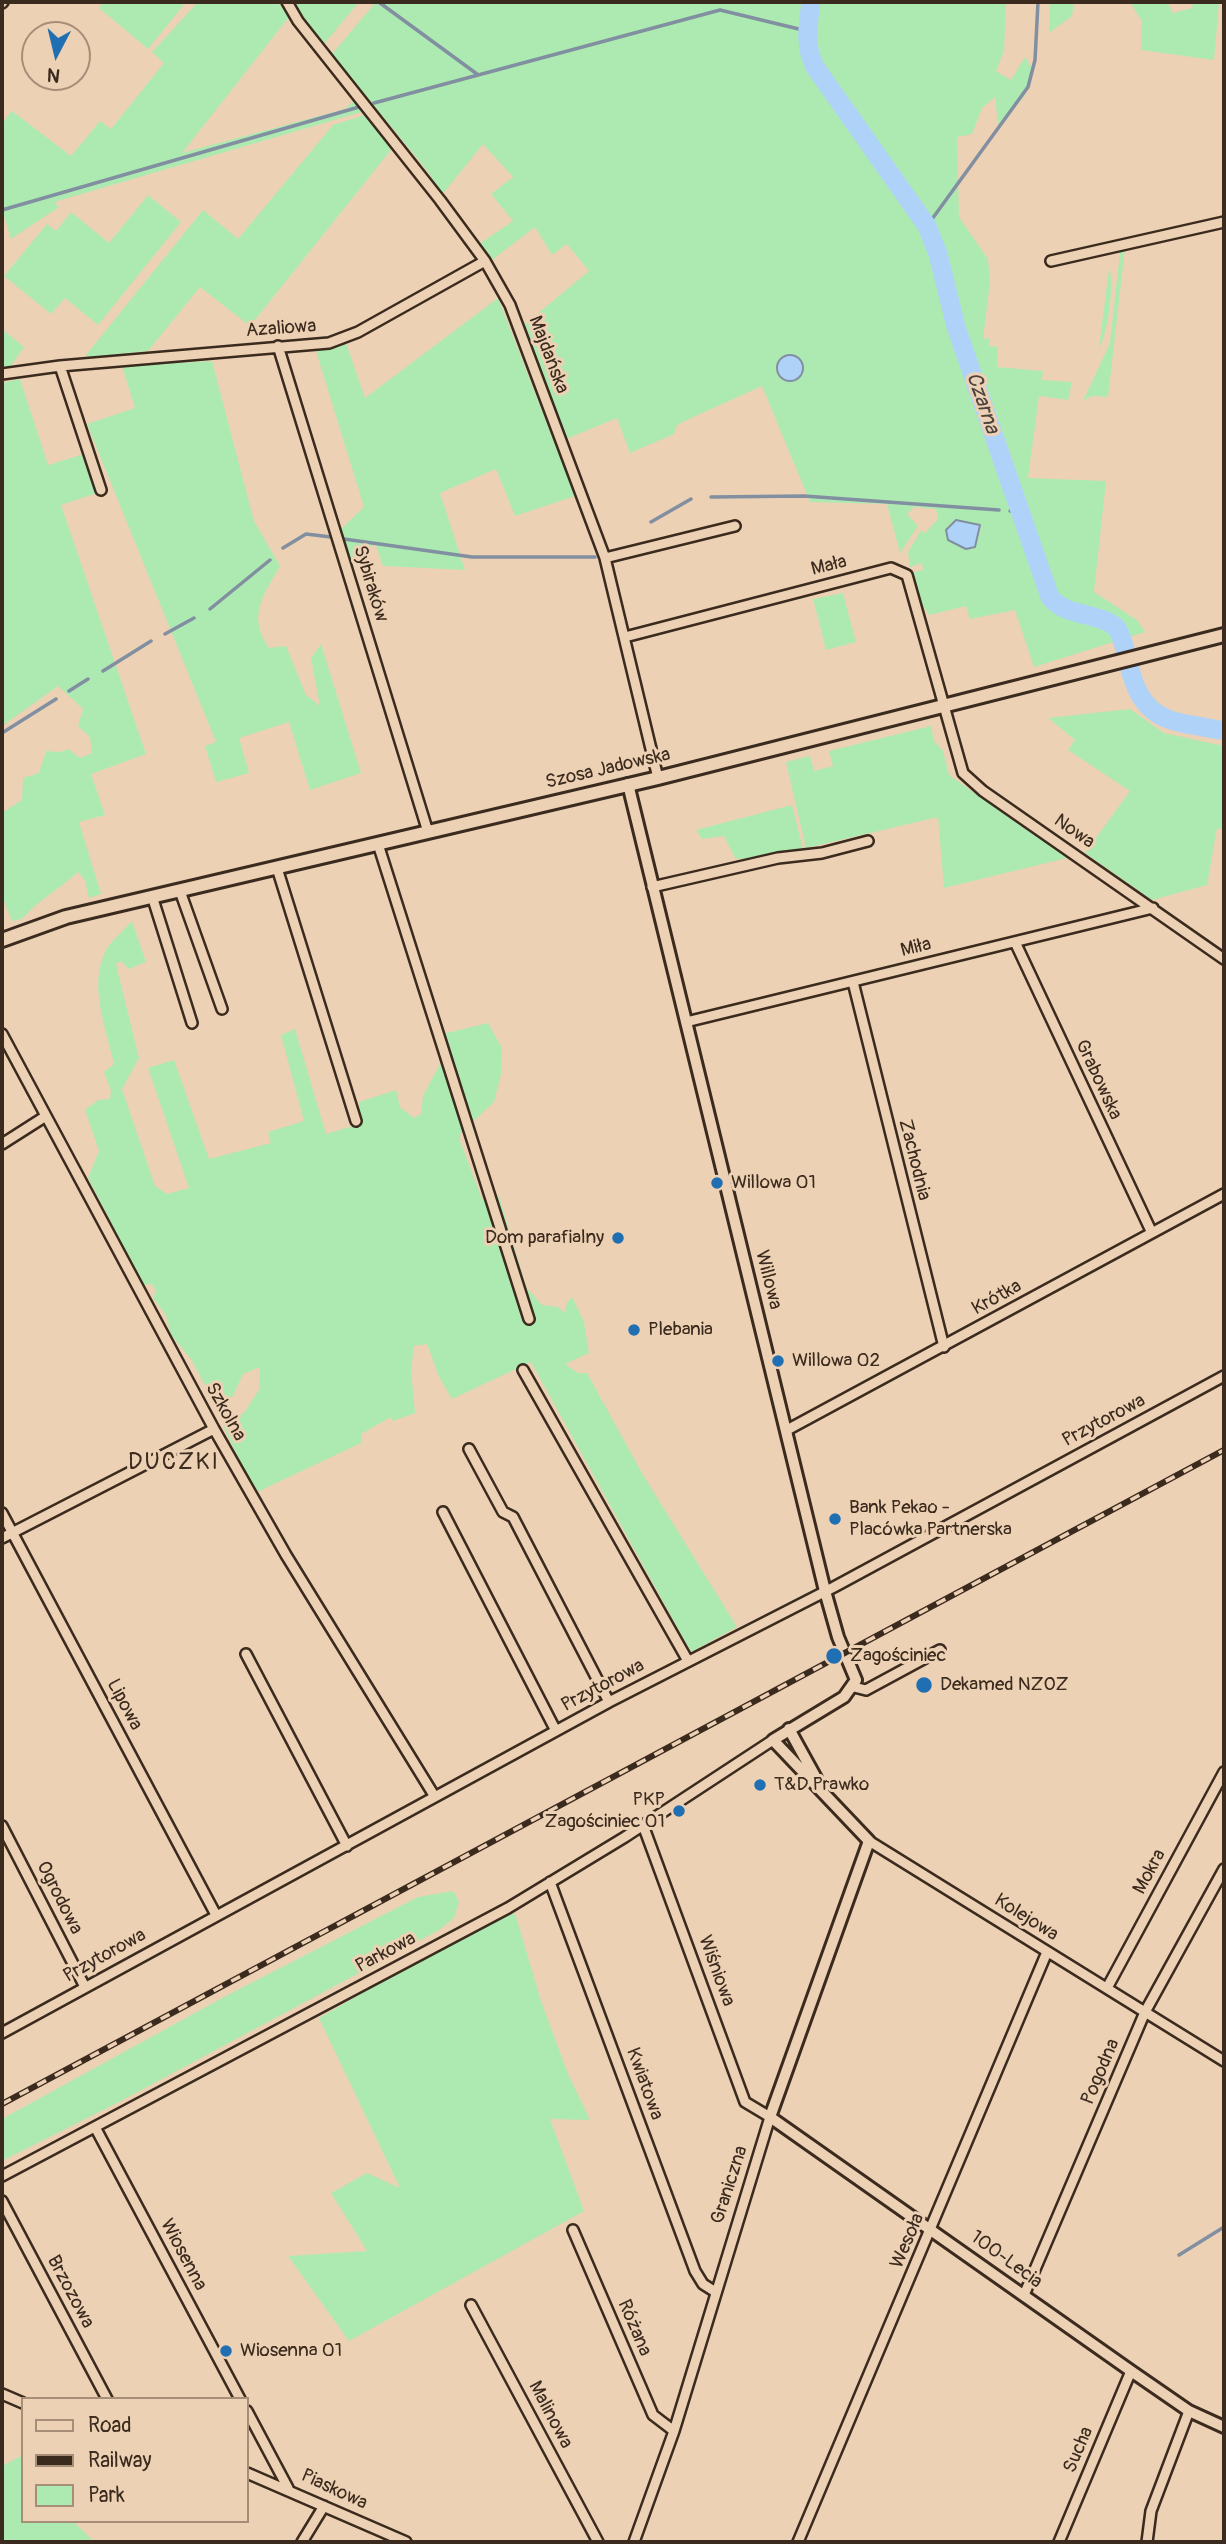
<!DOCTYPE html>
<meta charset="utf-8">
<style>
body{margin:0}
#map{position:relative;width:1226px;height:2544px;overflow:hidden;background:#edd1b4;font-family:Pangolin,sans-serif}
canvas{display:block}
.frame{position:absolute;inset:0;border:4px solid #3b2a1e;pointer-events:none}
.legend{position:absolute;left:21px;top:2397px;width:228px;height:126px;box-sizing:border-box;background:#edd1b4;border:2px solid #a68e78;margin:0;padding:9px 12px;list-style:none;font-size:21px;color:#3b2a1e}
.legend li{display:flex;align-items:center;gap:14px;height:35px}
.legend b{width:35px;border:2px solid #a68e78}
.north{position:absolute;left:21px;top:21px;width:70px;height:70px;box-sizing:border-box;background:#edd1b4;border:2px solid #a68e78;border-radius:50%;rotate:187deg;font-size:19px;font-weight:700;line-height:28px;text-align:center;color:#3b2a1e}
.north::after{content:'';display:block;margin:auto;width:24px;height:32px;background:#1f6fb2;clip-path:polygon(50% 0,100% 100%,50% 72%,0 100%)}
</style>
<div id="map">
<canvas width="1226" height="2544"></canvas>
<div class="frame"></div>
<ul class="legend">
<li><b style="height:9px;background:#edd1b4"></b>Road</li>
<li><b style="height:9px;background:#3b2a1e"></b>Railway</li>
<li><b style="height:19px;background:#adeab1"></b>Park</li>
</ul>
<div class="north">N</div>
</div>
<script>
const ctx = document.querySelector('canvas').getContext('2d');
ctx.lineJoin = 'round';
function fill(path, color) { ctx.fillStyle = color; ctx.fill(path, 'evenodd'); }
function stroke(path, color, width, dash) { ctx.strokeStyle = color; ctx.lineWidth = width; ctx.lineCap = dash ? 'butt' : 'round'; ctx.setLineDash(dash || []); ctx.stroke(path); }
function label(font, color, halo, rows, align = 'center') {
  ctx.font = font + ' Pangolin,sans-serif'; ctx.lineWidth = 6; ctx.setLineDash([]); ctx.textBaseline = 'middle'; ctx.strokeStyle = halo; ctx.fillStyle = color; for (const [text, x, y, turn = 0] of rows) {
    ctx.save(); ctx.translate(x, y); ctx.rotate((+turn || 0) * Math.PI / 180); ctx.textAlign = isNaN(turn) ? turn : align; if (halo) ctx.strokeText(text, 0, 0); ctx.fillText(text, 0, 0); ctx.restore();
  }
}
fill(new Path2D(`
 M104,2H186L148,49L99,8Z
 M198,2H272L279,3L289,17L182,153L345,109L356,99L365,111L54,202L59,207L11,239L4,216L2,217V123L12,111L71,156L100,121L111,129L164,63L152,52Z
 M292,2H359L324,44Z
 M376,2H1006L1004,51L996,71L1011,80L1025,57L1034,71L1024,97L998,124L995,97L982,108L972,134L957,137L959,217L988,259L990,282L983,339L990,338L989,346L998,347L997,367L1043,371L1042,380L1072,382L1068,400L1039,396L1028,478L1106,481L1094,592L1137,620L1145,632L1034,667L1015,610L970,619L966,606L929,615L918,599L911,573L923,570L922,563L910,567L908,552L921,530L925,533L938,519L936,509L914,507L907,514L918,526L900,553L887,504L810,502L762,386L689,419L677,425L674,434L630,453L617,418L566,439L525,324L589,271L567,244L552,255L535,227L492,260L479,244L513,221L491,194L513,177L483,144L441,196L429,173L332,54ZM956,520L981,527L975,547L966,549L948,540V526Z
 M1050,2H1074L1072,16L1049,33Z
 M1130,2H1167L1173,13L1192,8L1193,2H1219L1214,60L1141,50V20Z
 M368,114L391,150L250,326L200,287L148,351L88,357L86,355L203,210L238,239L333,125Z
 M148,195L181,222L98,325L65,298L51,314L4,276L47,224L56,231L71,212L109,243Z
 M1125,248L1108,397L1092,396L1083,401L1110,343L1120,252Z
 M1109,268C1115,282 1108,334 1099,348Z
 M498,298L575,496L515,516L496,469L440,493L465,570L383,566L375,543L350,567L338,532L364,507L315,348L346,343L365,398Z
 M2,329L24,347L10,367L2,368Z
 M212,361L254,521L280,566C263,596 247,616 269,648L286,646L306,695L320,706L311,658L321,644L361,773L310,790L289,722L239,738L249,773L216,782L205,746L216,742L87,424L135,408L122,366Z
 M20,379L48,465L84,454L97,493L61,505L146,754L91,774L105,815L79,822L101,894L89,898L85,880L78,872C60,889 38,900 22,919L12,921L2,896V810L3,812L22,800L23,778L39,773L46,751L60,752L68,749L80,758L92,753L90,737L78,726L83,709L58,686L2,726V383Z
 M843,593L856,642L826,650L813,599Z
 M1130,709L1164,733L1224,746V831L1217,828L1207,885L1152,900L1085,853L1130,791L1068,750L1075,740L1048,718Z
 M931,726L934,741L943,751L949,775L1067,858L944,888L938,817L806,848L786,762L810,756L814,771L833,766L829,751Z
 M792,805L803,849L755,861L735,858L724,836L702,839L696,830Z
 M132,921L146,962L129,969L121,961L116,964L139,1058L122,1089L155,1186L167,1194L189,1188L148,1068L174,1060L209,1159L271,1143L268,1132L304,1121L281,1035L295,1029L326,1134L360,1124L359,1102L396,1090L400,1107L414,1118L421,1114L423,1096L442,1060L434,1036L488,1023L502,1048L501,1074L494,1102L460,1134V1141L482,1199L499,1196L526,1287L542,1305L558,1307L565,1313L567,1302L572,1297L584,1322L589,1353L565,1364L578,1373H587L642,1473L737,1627L691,1652L531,1362L452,1399L439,1377L427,1344L414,1346L411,1370L415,1413L393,1421L391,1417L361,1434V1443L255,1493L223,1426L229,1414H243L259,1390L260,1367L243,1374L231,1400H213L191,1359L171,1335L166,1315L153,1298L156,1291L152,1284L144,1285L88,1178L99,1151L85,1110L98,1100L110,1099L111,1091L104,1072L114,1064C106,1029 88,984 106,950C112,940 124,930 132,921Z
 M453,1891L459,1901L454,1918L439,1930L119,2102L2,2161V2119L224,1997L418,1897Z
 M515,1913L541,2001L568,2074L590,2120L550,2119L584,2211L349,2341L288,2256L367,2251L331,2193L367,2173L400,2188L319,2018L453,1941Z
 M23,2455V2521H73L94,2542H2V2466Z`), '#adeab1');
const water = new Path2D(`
 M777 368a13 13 0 1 1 26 0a13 13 0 1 1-26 0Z
 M956,520L980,525L975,547L966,549L948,540L946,530Z`);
fill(water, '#afd3f8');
stroke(water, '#818fa1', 2);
stroke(new Path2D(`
 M380,3L477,74
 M374,103L720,10L807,31
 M2,210L359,107
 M927,226L1028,87L1035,60L1038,2
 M711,497L804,496L999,510
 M1010,511H1019
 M651,522L691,499
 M344,539L472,557H595
 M283,548L306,534L331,537
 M210,609L270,560
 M165,634L194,618
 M103,671L151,641
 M69,691L88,679
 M2,733L56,699
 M1179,2255L1224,2227`), '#818fa1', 3.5);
stroke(new Path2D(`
 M811,2C808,26 804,44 815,67L927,226L938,254L956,327L1050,597C1067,618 1097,611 1117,628C1125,642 1127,660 1132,676C1147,726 1179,721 1224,731`), '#afd3f8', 19);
const minor = new Path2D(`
 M287,2L298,21L440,200L485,261L510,305L605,558L658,778
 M2,3L3,2
 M1051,261L1224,222
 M278,346L428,832
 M60,366L101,490
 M2,374L60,366L329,343L358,332L485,261
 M605,558L735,526
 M625,637L891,568L907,575L963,773L983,791L1224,959
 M378,844L529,1319
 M277,868L356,1121
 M652,887L778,858L822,853L868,841
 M180,891L222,1009
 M152,896L192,1023
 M1015,942L1152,1233
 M853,982L944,1347
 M686,1022L1153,908
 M2,1034L214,1429L286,1555L435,1797
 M2,1144L46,1116
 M523,1370L688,1661
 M787,1430L1224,1194
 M469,1449L503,1512L513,1517L609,1702
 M443,1512L556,1731
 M2,1513L216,1915
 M2,1538L214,1429
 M246,1654L347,1846
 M854,1687L866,1690L940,1650
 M2,1826L85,1987
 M869,1841L1224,2061
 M550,1882L695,2271L703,2284L714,2291
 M1107,1988L1224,1772
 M2,2033L609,1702L834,1587L1224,1376
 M95,2127L240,2399
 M2,2176L508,1908L625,1837L773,1740
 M2,2201L107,2399
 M573,2230L653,2415L674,2431
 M1024,2295L1145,2012L1224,1869
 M471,2305L598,2542
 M2,2394L23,2403
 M247,2411L288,2488
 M247,2473L406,2542
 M302,2542L324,2506
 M634,2542L674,2431L770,2117L745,2102L643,1825
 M798,2542L1047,1952
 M1059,2542L1131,2371
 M1147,2542L1151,2511L1189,2411`);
const tertiary = new Path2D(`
 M628,784L825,1591L838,1637L856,1680L844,1697L773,1740L869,1841L770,2117L1131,2371L1189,2411L1224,2427
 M789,1729L816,1778`);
const secondary = new Path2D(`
 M2,940L66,917L658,778L1224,635`);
stroke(minor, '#3b2a1e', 14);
stroke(tertiary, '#3b2a1e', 16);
stroke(secondary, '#3b2a1e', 18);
stroke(minor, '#edd1b4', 9);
stroke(tertiary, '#edd1b4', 10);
stroke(secondary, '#edd1b4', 12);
const rail = new Path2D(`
 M2,2104L1224,1450`);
stroke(rail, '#3b2a1e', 6);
stroke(rail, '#edd1b4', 3.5, [10]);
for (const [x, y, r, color] of [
 [717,1183,7,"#1f6fb2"],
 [618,1238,7,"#1f6fb2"],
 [634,1330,7,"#1f6fb2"],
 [778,1361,7,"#1f6fb2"],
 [835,1519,7,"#1f6fb2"],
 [834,1656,9,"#1f6fb2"],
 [924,1685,9,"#1f6fb2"],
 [760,1785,7,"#1f6fb2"],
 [679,1811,7,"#1f6fb2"],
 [226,2351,7,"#1f6fb2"]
]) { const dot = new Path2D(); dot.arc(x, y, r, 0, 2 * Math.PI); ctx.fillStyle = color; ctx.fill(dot); stroke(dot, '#edd1b4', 2.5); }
label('19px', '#3b2a1e', '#edd1b4', [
 ["Azaliowa",281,329,-4],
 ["Majdańska",548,355,69],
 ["Mała",829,566,-14],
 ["Sybiraków",370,584,73],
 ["Szosa Jadowska",608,769,-13],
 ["Nowa",1074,832,35],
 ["Miła",916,948,-14],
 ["Grabowska",1098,1080,65],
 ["Zachodnia",914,1160,76],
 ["Willowa",768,1280,76],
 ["Krótka",997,1298,-29],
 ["Szkolna",225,1412,61],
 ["Przytorowa",1104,1421,-28],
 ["Przytorowa",603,1686,-28],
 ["Lipowa",124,1705,62],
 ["Mokra",1150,1872,-62],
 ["Ogrodowa",59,1898,63],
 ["Kolejowa",1026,1918,32],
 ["Parkowa",386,1953,-28],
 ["Przytorowa",105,1956,-29],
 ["Wiśniowa",716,1971,70],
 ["Pogodna",1101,2072,-67],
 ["Kwiatowa",644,2084,70],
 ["Graniczna",730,2185,-72],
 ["Wesoła",908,2241,-67],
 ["Wiosenna",183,2255,62],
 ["100-Lecia",1006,2260,36],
 ["Brzozowa",70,2292,62],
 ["Różana",634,2328,67],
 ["Malinowa",550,2415,62],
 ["Sucha",1079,2450,-67],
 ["Piaskowa",334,2490,25]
]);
label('19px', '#3b2a1e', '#edd1b4', [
 ["Willowa 01",731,1183],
 ["Dom parafialny",604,1238,"right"],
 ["Plebania",648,1330],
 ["Willowa 02",792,1361],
 ["Bank Pekao -",849,1508],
 ["Placówka Partnerska",849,1530],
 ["Zagościniec",850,1656],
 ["Dekamed NZOZ",940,1685],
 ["T&D Prawko",774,1785],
 ["PKP",665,1800,"right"],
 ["Zagościniec 01",665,1822,"right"],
 ["Wiosenna 01",240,2351]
], 'left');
label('italic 21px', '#4c433f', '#edd1b4', [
 ["Czarna",982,403,71]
]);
ctx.letterSpacing = '2px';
label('23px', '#3b2a1e', '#edd1b4', [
 ["DUCZKI",174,1463]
]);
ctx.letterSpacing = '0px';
</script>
